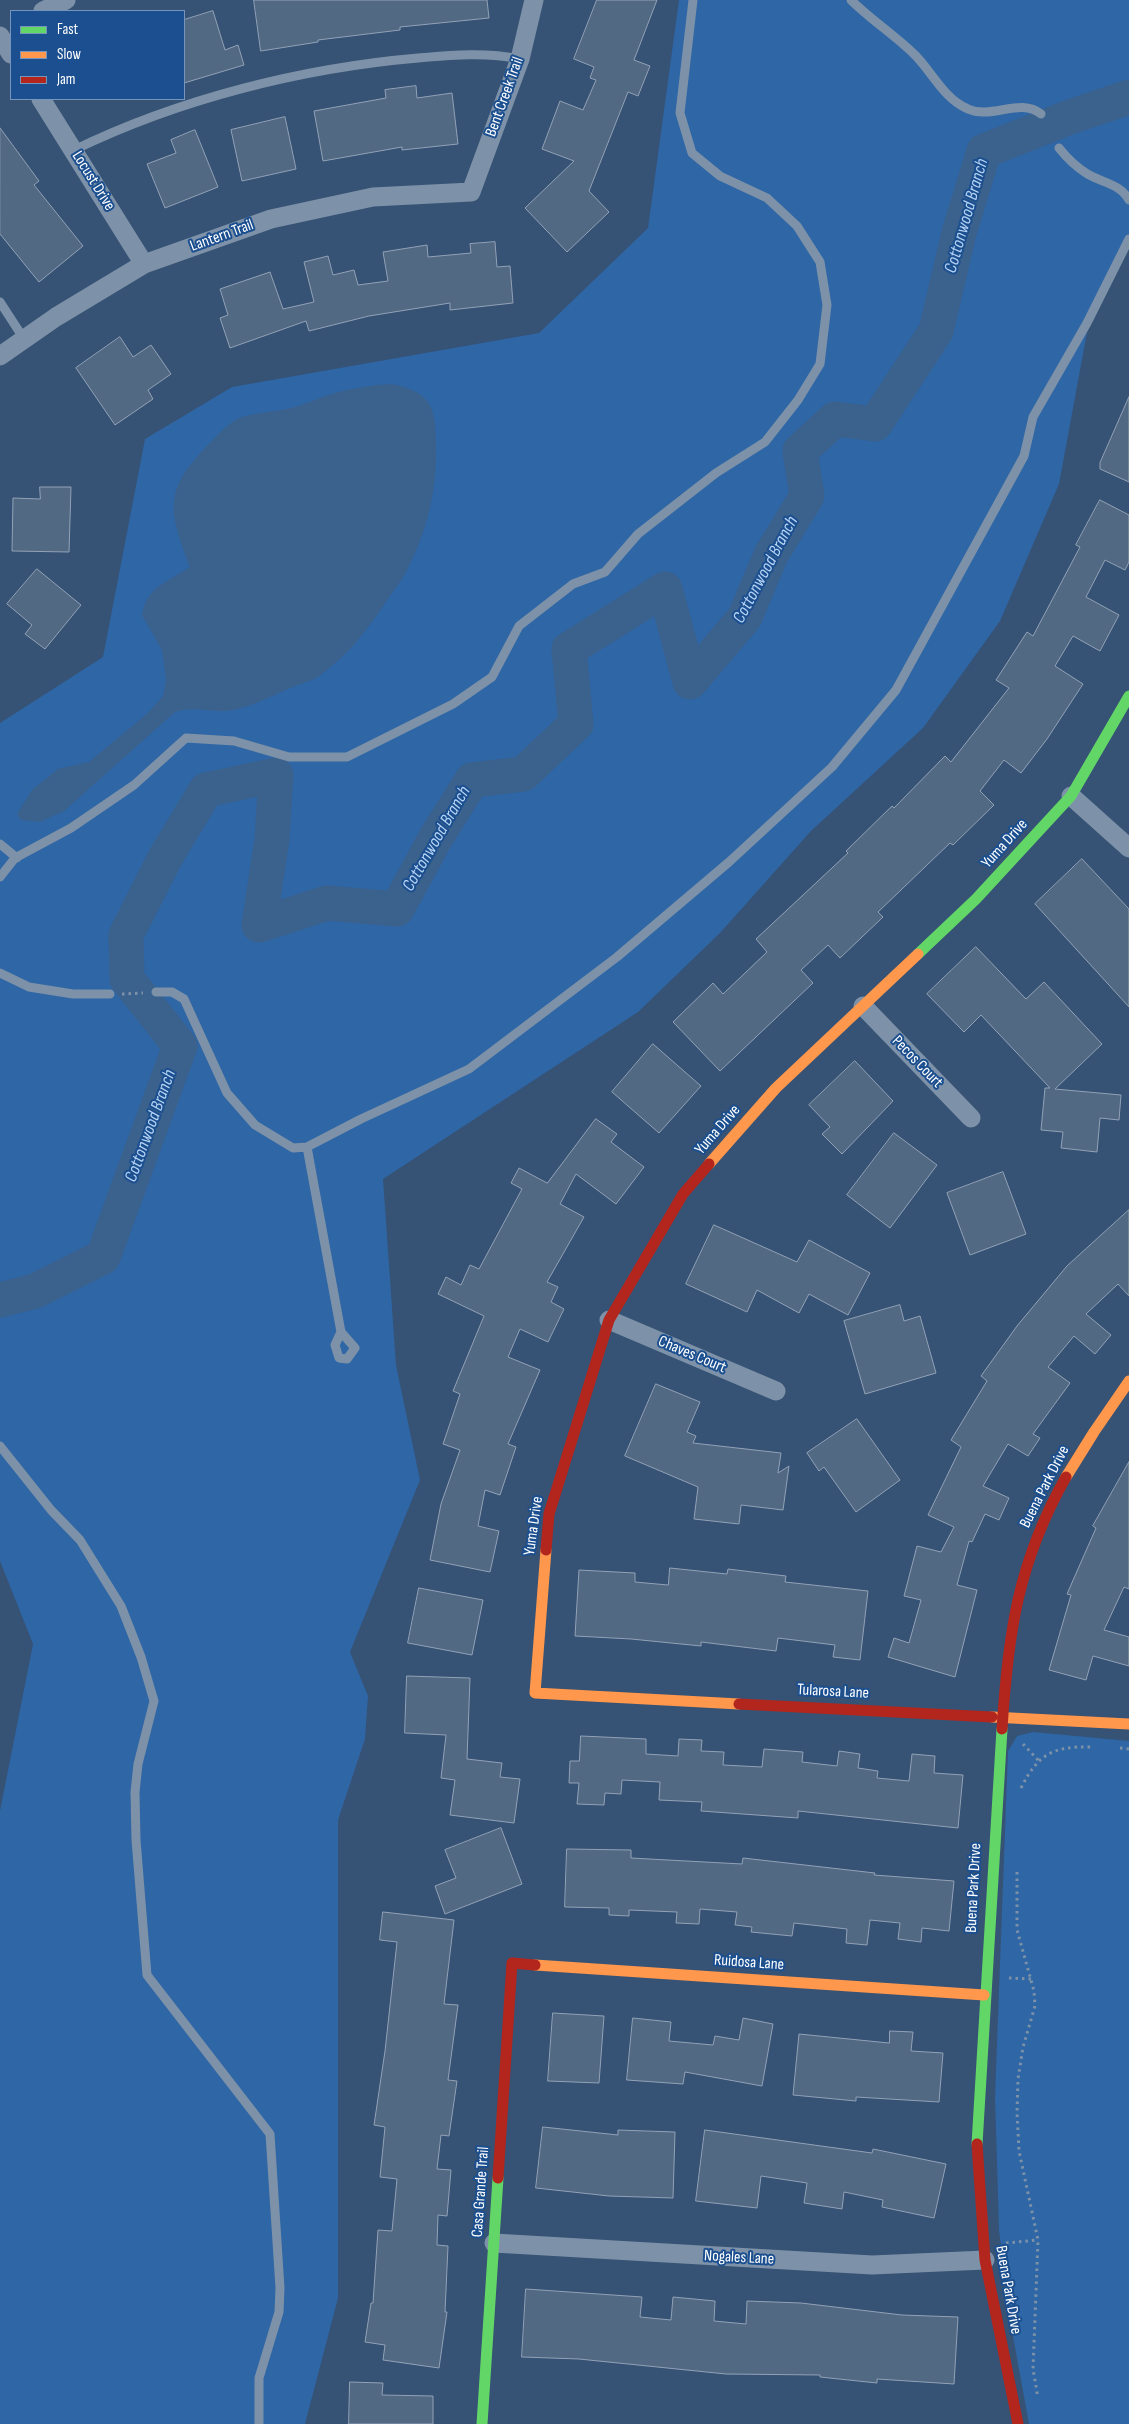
<!DOCTYPE html>
<style>
body{margin:0}
#map{position:relative;width:1129px;height:2424px;overflow:hidden;background:#365274;font-family:"Sofia Sans Condensed",sans-serif}
canvas{display:block}
.legend{position:absolute;left:10px;top:10px;width:175px;height:90px;box-sizing:border-box;background:#1b4f8f;border:1px solid #7695bc;margin:0;padding:6px 9px;list-style:none;font-size:15px;color:#fff}
.legend li{display:flex;align-items:center;gap:10px;height:25px}
.legend b{width:25px;border:1px solid #7695bc}
</style>
<div id="map">
<canvas width="1129" height="2424"></canvas>
<ul class="legend">
<li><b style="height:6px;background:#63d668"></b>Fast</li>
<li><b style="height:6px;background:#ff974d"></b>Slow</li>
<li><b style="height:6px;background:#b3261e"></b>Jam</li>
</ul>
</div>
<script>
const ctx = document.querySelector('canvas').getContext('2d');
ctx.lineJoin = 'round';
function fill(path, color) { ctx.fillStyle = color; ctx.fill(path, 'evenodd'); }
function stroke(path, color, width, dash) { ctx.strokeStyle = color; ctx.lineWidth = width; ctx.lineCap = dash ? 'butt' : 'round'; ctx.setLineDash(dash || []); ctx.stroke(path); }
function label(font, color, halo, rows, align = 'center') {
  ctx.font = font + ' "Sofia Sans Condensed",sans-serif'; ctx.lineWidth = 4; ctx.setLineDash([]); ctx.textBaseline = 'middle'; ctx.strokeStyle = halo; ctx.fillStyle = color; for (const [text, x, y, turn = 0] of rows) {
    ctx.save(); ctx.translate(x, y); ctx.rotate((+turn || 0) * Math.PI / 180); ctx.textAlign = isNaN(turn) ? turn : align; if (halo) ctx.strokeText(text, 0, 0); ctx.fillText(text, 0, 0); ctx.restore();
  }
}
fill(new Path2D(`
 M679,0H1129V235L1088,327L1059,484L1000,621L923,728L811,831L720,933L638,1012L383,1179L396,1365L420,1480L350,1652L368,1696L365,1739L338,1820V2298L305,2424H0V1811L33,1644L0,1561V723L103,657L145,439L232,387L539,333L648,228Z
 M1033,1732L1129,1741V2424H1029L1010,2320L999,2230L995,2097L1008,1751L1017,1736Z`), '#2f66a5');
fill(new Path2D(`
 M391,384C433,392 436,409 436,448C437,494 425,539 402,579C397,587 390,595 385,603C366,632 347,656 319,676C312,681 303,683 295,686C273,695 251,708 227,711C210,712 191,706 175,712L64,811L40,822L21,820L17,814L32,790L58,769L89,762L148,713L163,696L166,680L162,650L142,615C147,586 168,582 190,567C168,508 163,490 210,443C218,435 230,421 242,417C259,412 277,412 295,407C309,403 323,396 338,392C355,388 373,385 391,384Z`), '#3b618d');
stroke(new Path2D(`
 M0,1300L35,1291L103,1257L180,1046L127,979L126,935L165,858L206,790L276,775L272,839L259,925L327,903L397,909L435,839L472,780L523,774L576,724L569,649L665,589L690,682L745,617L771,555L807,496L800,451L835,419L875,424L936,331L959,233L984,151L1070,117L1129,97`), '#3b618d', 35);
const building = new Path2D(`
 M254,0H487L489,18L400,27V30L318,40V42L261,51Z
 M597,0H657L634,60L650,66L638,96L628,92L589,191L609,212L567,252L525,208L574,161L542,149L560,101L583,110L596,80L590,78L594,67L574,59Z
 M213,11L225,50L238,45L244,65L184,83V20Z
 M416,86L417,98L452,93L458,144L402,150V147L323,161L314,111L386,98L385,90Z
 M285,117L296,169L242,181L231,130Z
 M0,128L39,181L34,185L83,246L39,282L0,234Z
 M195,130L218,187L165,208L147,164L176,153L171,140Z
 M495,242L497,267L510,266L513,303L450,310V303L369,316L309,331L306,321L230,348L220,318L228,315L220,289L270,272L283,309L314,302L304,262L328,256L333,275L354,270L358,285L388,281L383,252L427,245L428,257L471,253L470,244Z
 M120,337L133,357L151,345L171,374L148,390L153,399L115,425L76,368Z
 M1129,397V482L1100,469V463Z
 M40,487H71L69,552L12,551L13,498L40,499Z
 M1100,500L1129,515V562L1125,570L1105,560L1086,597L1119,615L1100,651L1073,636L1055,666L1083,684L1047,739L1021,773L1004,760L980,791L994,805L953,845L950,843L878,912L883,917L840,958L828,945L801,970L813,983L720,1071L673,1022L713,983L723,994L767,952L756,939L848,853L846,851L892,806L894,808L945,756L951,762L1009,688L996,680L1027,632L1033,636L1080,547L1076,545Z
 M37,569L81,605L45,649L25,634L32,625L7,604Z
 M1082,859L1129,909V1007L1035,904Z
 M976,947L1026,999L1044,982L1102,1044L1055,1089L1121,1095L1119,1120L1100,1118L1097,1152L1061,1148L1063,1132L1041,1130L1045,1088H1050L981,1015L964,1032L927,994Z
 M653,1044L701,1086L659,1133L612,1092Z
 M855,1061L893,1101L842,1154L822,1134L830,1127L809,1105Z
 M596,1119L617,1134L611,1142L644,1167L616,1204L576,1174L560,1204L584,1217L547,1282L558,1287L551,1302L564,1309L548,1342L520,1329L508,1357L540,1370L508,1444L516,1447L500,1495L485,1490L478,1526L499,1531L490,1572L430,1560L441,1504L460,1450L443,1444L460,1394L453,1391L484,1316L438,1294L446,1277L461,1285L470,1265L479,1269L522,1189L511,1183L519,1168L547,1183Z
 M894,1133L937,1165L890,1228L847,1195Z
 M1003,1172L1026,1234L970,1255L947,1193Z
 M1129,1210V1296L1118,1284L1086,1314L1111,1335L1095,1354L1074,1336L1048,1367L1070,1383L1033,1434L1040,1438L1028,1456L1008,1444L983,1486L1009,1498L999,1520L985,1514L972,1542L969,1541L957,1585L977,1590L955,1677L888,1657L894,1638L909,1643L921,1600L904,1596L917,1546L941,1552L954,1527L928,1515L961,1447L951,1440L987,1381L981,1376L1017,1326L1067,1266Z
 M714,1225L797,1262L809,1240L870,1273L848,1315L809,1294L799,1313L757,1290L747,1312L686,1284Z
 M900,1305L904,1321L920,1316L936,1373L865,1394L844,1321Z
 M656,1384L700,1402L687,1432L696,1436L693,1443L781,1453L778,1473L789,1466L783,1510L741,1505L739,1524L694,1519L698,1487L625,1456Z
 M857,1419L900,1480L856,1512L824,1467L819,1471L807,1453Z
 M1129,1462V1589L1124,1587L1104,1630L1129,1637V1666L1093,1656L1086,1680L1049,1670L1071,1595L1067,1594L1096,1528L1093,1526Z
 M670,1568L727,1574L728,1569L786,1576L785,1582L868,1591L860,1660L833,1657L835,1645L778,1638L776,1651L701,1642V1646L631,1639L575,1636L579,1570L635,1573V1582L668,1585Z
 M419,1588L483,1600L472,1655L408,1643Z
 M407,1676L470,1678L467,1759L502,1763L500,1777L520,1779L514,1823L450,1815L455,1780L441,1778L446,1735L405,1733Z
 M581,1736L646,1739V1754L678,1756L679,1739L702,1740L701,1751L724,1752L723,1765L762,1767L764,1749L803,1752L802,1762L837,1766L839,1751L860,1754L858,1768L878,1771L877,1778L909,1781L912,1754L935,1756L934,1773L963,1775L958,1828L798,1811V1818L701,1811L702,1802L659,1800L660,1782L622,1780L621,1794L605,1793L604,1805L577,1804L579,1783H569L570,1761H579Z
 M501,1828L522,1884L445,1914L435,1886L456,1878L445,1850Z
 M567,1849L631,1850V1858L742,1864L743,1858L875,1873L874,1875L954,1881L949,1931L922,1928L921,1942L898,1939L900,1923L870,1920L867,1945L846,1943L847,1929L794,1923L792,1936L751,1932L752,1927L735,1925L737,1912L700,1909L699,1924L676,1923L677,1912L629,1910V1916L609,1915V1908L565,1907Z
 M383,1912L454,1920L444,2004L458,2005L448,2080L457,2081L449,2136L441,2135L437,2169L451,2170L447,2216L438,2215L437,2245L448,2246L445,2312H447L439,2368L383,2360L385,2345L365,2342L371,2303H373L378,2230L392,2231L397,2179L380,2177L385,2127L374,2125L385,2051L397,1942L380,1940Z
 M553,2013L604,2016L599,2083L548,2081Z
 M633,2018L671,2022L669,2041L713,2045L715,2036L739,2040L743,2018L773,2024L762,2086L685,2072L683,2084L627,2080Z
 M890,2031L913,2032L911,2051L943,2053L939,2102L856,2097V2101L793,2095L799,2034L889,2043Z
 M543,2127L618,2135V2130L675,2132L673,2198L609,2196L536,2188Z
 M705,2130L872,2153L873,2149L946,2164L934,2218L882,2207L883,2200L844,2192L842,2209L804,2203L807,2183L761,2176L757,2208L696,2201Z
 M526,2289L642,2297L640,2317L671,2320L673,2297L715,2301L714,2321L746,2324L747,2301L801,2303L902,2315L958,2317L954,2384L877,2379V2383L820,2377V2375L726,2374L579,2359L522,2357Z
 M350,2382L383,2383L382,2395L433,2396V2424H349Z`);
fill(building, '#526984');
stroke(building, '#92a2b6', 1);
stroke(new Path2D(`
 M122,994L143,993
 M1023,1744L1039,1761
 M1120,1748L1129,1749
 M1021,1788C1038,1754 1053,1746 1091,1747
 M1017,1872V1930L1034,1991L1035,2006L1023,2047L1018,2079L1017,2112L1019,2151L1038,2240L1033,2369L1038,2398
 M1009,1978L1031,1979
 M1006,2243L1038,2240`), '#7d92a8', 3, [2.5, 4]);
stroke(new Path2D(`
 M851,0C871,20 895,35 915,55C932,72 944,99 968,109C992,120 1020,97 1041,114
 M1059,148C1067,158 1075,166 1086,173C1101,183 1120,183 1129,200
 M74,150C179,99 302,68 418,58C453,55 485,52 520,59
 M0,302L24,339
 M0,844L17,858
 M0,877L15,858L71,828L134,785L186,738L234,741L289,757H347L453,704L492,677L519,626L573,584L605,572L638,534L716,473L765,442L798,400L820,364L827,305L820,262L797,226L767,198L720,176L692,153L680,113L693,0
 M0,973L29,987L73,994H110
 M156,992H172L184,999L227,1093L255,1125L293,1148L307,1147L361,1119L469,1069L617,957L729,862L832,767L896,690L1024,456L1033,417L1087,323L1129,239
 M307,1147L341,1332L355,1348L347,1359L339,1358L335,1345L341,1332
 M0,1446L51,1510L80,1540L121,1606L141,1657L154,1701L138,1764L135,1792L136,1840L147,1975L270,2134L280,2288L279,2312L259,2378V2424`), '#7d92a8', 9);
stroke(new Path2D(`
 M43,11L66,0
 M0,36L11,54
 M41,99L144,264
 M0,356L56,317L144,264L271,219L373,197L471,192L520,59L534,0
 M1071,796L1129,848
 M863,1006L971,1118
 M609,1320L776,1391
 M494,2243L872,2265L985,2260`), '#7d92a8', 19);
stroke(new Path2D(`
 M918,954L976,899L1071,796L1129,696
 M977,2144L1002,1729
 M482,2424L498,2178`), '#63d668', 11);
stroke(new Path2D(`
 M709,1164L776,1088L918,954
 M1066,1477L1094,1432L1129,1381
 M546,1550L535,1693L739,1704
 M992,1717L1129,1724
 M535,1965L984,1995`), '#ff974d', 11);
stroke(new Path2D(`
 M546,1550L549,1514L609,1320L683,1194L709,1164
 M739,1704L992,1717
 M1002,1729C1008,1633 1018,1562 1066,1477
 M977,2144L985,2260L1018,2424
 M498,2178L512,1963L535,1965`), '#b3261e', 11);
label('16px', '#fff', '#1b4f8f', [
 ["Bent Creek Trail",505,97,-70],
 ["Locust Drive",93,181,58],
 ["Lantern Trail",222,236,-20],
 ["Yuma Drive",1005,844,-48],
 ["Pecos Court",917,1062,46],
 ["Yuma Drive",718,1130,-49],
 ["Chaves Court",692,1355,23],
 ["Buena Park Drive",1045,1487,-63],
 ["Yuma Drive",534,1526,-82],
 ["Tularosa Lane",833,1692,3],
 ["Buena Park Drive",974,1888,-87],
 ["Ruidosa Lane",749,1963,4],
 ["Casa Grande Trail",481,2192,-86],
 ["Nogales Lane",739,2258,3],
 ["Buena Park Drive",1008,2290,80]
]);
label('italic 18px', '#b5d3f5', '#1b4f8f', [
 ["Cottonwood Branch",967,216,-74],
 ["Cottonwood Branch",766,570,-62],
 ["Cottonwood Branch",437,839,-60],
 ["Cottonwood Branch",151,1126,-70]
]);
</script>
